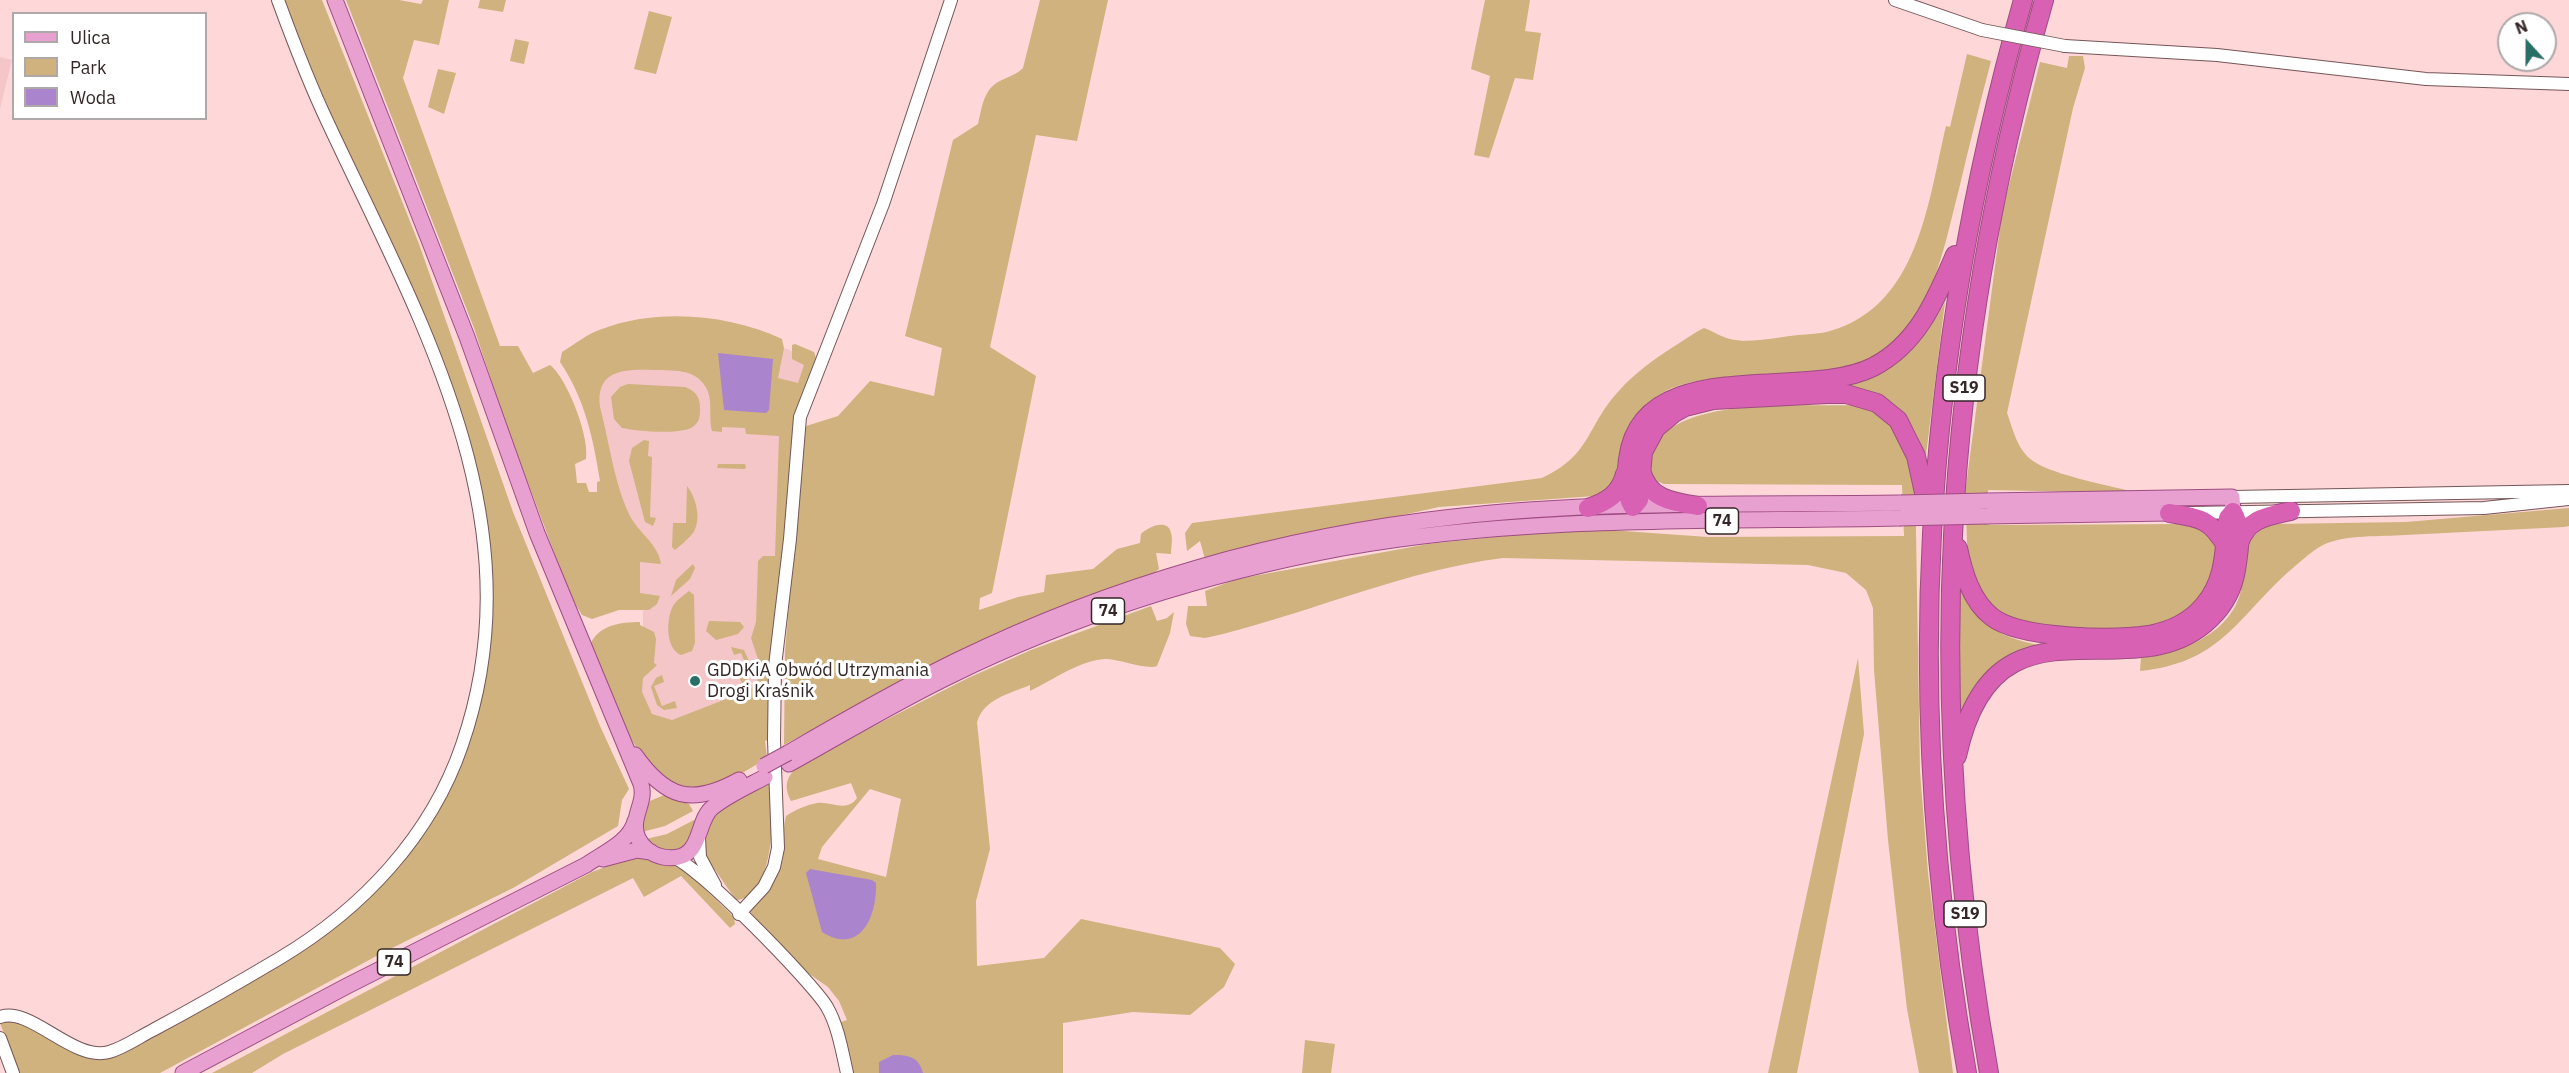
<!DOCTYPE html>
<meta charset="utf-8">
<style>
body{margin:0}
#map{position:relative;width:2569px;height:1073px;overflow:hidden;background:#fed7d9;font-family:"IBM Plex Sans",sans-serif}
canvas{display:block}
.legend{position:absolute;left:12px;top:12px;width:195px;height:108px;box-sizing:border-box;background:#fff;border:2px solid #aea8a9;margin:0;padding:8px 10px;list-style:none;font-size:18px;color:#352627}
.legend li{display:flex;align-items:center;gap:12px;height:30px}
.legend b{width:30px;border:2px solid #aea8a9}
.north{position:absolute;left:2497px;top:12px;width:60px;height:60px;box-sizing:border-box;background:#fff;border:2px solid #aea8a9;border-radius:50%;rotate:339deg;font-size:16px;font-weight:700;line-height:24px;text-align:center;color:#352627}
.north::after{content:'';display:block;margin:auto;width:21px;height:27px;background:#286f66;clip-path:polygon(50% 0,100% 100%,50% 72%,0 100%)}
</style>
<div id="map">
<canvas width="2569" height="1073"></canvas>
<ul class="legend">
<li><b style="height:8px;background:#e8a0d1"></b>Ulica</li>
<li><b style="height:16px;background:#cfb27d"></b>Park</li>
<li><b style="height:16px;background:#aa84cd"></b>Woda</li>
</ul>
<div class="north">N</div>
</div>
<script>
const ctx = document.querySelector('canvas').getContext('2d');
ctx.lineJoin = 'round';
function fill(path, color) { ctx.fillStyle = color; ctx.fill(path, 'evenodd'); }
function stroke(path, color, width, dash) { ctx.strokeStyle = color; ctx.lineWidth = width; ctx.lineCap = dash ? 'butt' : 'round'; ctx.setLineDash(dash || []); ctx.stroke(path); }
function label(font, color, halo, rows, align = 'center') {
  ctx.font = font + ' "IBM Plex Sans",sans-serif'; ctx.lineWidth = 6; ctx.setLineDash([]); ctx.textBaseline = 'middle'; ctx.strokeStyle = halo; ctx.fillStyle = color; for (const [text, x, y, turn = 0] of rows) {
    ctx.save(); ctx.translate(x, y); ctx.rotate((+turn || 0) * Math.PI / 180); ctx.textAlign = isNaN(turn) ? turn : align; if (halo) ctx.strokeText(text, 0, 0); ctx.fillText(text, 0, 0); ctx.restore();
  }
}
fill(new Path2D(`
 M0,57L12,60L0,109Z
 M660,327L788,349L808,361L767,698L667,737L622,690L643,630V599L636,596L586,397Z`), '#f4c6c8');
fill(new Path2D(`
 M284,0H322L419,244L513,512L600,726L629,789L622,800L618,826L513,888L382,953L160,1073H19L0,1023L12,1020L99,1057L305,947L417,841L472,729L490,644L493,594L490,549L482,491L460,409L369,193L328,110Z
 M346,0H399L421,4L423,0H449L439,45L414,40L403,78L500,346H518L533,373L550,365C567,378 590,437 586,459L575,464L577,483H586L589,492H597V482L600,481C593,438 585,399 560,362L562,352C575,344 587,334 602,329C657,308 729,314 782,339L784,348L778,378L798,383L804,365L792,359V345L795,344L814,352L816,358L801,400L769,740L765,741L767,758C753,767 711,793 696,791C635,783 611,694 590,645C598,625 621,622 640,622V625L654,632L656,639L654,663L657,665L643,678L642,692L652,714L672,720L747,691L756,685L761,668L751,638L756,622L758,561L763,556H775L779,436L746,434L745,428L722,427V432L712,431C708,417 714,399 705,386C694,368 672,371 654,370C626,369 595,369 600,407C609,441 614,482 629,514C638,533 658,543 661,564L640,562V593L660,596L657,604L649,610H619L592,619L582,615L565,587L566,584L504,419L474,328Z
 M480,0H506L503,12L478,8Z
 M1040,0H1108L1077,141L1036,135L990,347L1036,376L992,593L980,598L979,610L1018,597L1044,592L1046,575L1093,569L1117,549L1140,543L1141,534C1148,527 1168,518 1171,533C1173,539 1171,548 1171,554L1156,553L1159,569L1153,574L874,695L784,745L785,652L803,427L838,416L870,381L934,396L942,348L905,336L953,140L978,124C982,108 983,91 998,82C1007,77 1016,75 1023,68Z
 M1485,0H1530L1525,31L1541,33L1533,80L1515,78L1489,158L1474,155L1490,76L1471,69Z
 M649,11L672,17L656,74L634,69Z
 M515,39L529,42L524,64L510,61Z
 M1967,54L1991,61C1980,103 1969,146 1959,189C1941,258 1928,349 1844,370C1793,382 1720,369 1672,388C1643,400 1623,430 1618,461C1617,466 1618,471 1617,475C1614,485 1604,492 1595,496L1439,507L1205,559L1200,541L1187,551L1185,533L1192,523L1542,478C1592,454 1585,429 1617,393C1639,367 1670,349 1698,331L1704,328C1713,331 1721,337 1730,339C1750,344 1778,337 1798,335C1809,334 1821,334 1830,331C1919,306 1928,201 1946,126L1950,127Z
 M2069,56H2083L2085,68L2073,108L2007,413C2013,429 2017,450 2033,461C2055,476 2112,486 2139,493L1988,490L1989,525L2193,524L2216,540L2219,554L2209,588L2188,613L2169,622L2145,628L2105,630L2019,625L1995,610L1982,597L1968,564L1965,494L2002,213L2040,62L2067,68Z
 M438,69L456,73L444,114L428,107Z
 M1945,302L1926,455C1904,404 1897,398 1843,386C1899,368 1917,353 1945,302Z
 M628,384L685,387C695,391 700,396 700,408C700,414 700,421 695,425C686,436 636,431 622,428L614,419L611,397L620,387Z
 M1861,405C1897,422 1902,436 1915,473L1920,771L1928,873L1953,1073H1919L1907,1009L1888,840L1874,670L1873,608L1866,590L1846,573L1808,565L1503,558C1407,570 1317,610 1223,634L1205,638L1190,636L1186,624L1188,606H1207L1205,591L1237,579L1428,544L1581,528L1708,537L1904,536L1902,485L1664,484L1650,478C1650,464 1651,445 1662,435C1702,397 1807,407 1861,405Z
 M644,440L649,441L648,456L652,457L650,517L656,518L653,526L645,522L629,461L632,448Z
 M718,464H745L746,467L745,469L717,468Z
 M687,486C696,497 702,520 693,533C688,539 681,545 675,550L672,547L673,523H686Z
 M2569,508V526L2564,527C2511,530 2458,532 2405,535C2380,537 2346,534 2323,545C2310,552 2298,564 2287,573C2235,621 2219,663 2140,671L2141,658C2176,652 2218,640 2236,605C2251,575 2235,533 2275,524L2406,522Z
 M693,564L695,568L690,579L671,596L676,580Z
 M1960,579C1975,623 1994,636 2039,645C1993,661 1979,673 1958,717Z
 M689,591L694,595L695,643L692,651L681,655C666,649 666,622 672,608C675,601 683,596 689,591Z
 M1151,606L1157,621L1167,618L1174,612L1170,633L1157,666C1146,670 1120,659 1105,659C1080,660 1053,680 1030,691V685C1009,694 984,699 977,722L990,849L976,901L977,966L1044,958L1081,919L1220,948L1235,964L1224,987L1190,1015L1133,1012L1063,1023V1073H852L838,1023L847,1020L839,1001L828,987L805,971L750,912C757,896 773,886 780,869C787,851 781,833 786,816C795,810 806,805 817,803C831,801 847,813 857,798L851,783L791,801C780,780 792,770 809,759L968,678L1031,650ZM870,789L901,799L886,877L818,859L822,847Z
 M709,621L740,622L744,627L738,634L716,640L706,631Z
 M731,647L744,650L752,668L749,678L742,683L739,677L749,672L741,653L734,655Z
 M1858,658L1864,734L1797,1073H1768Z
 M662,675L664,682L654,686L662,706L675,701L677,708L664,710L657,705L651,687L656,678Z
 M768,781C777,807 774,899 736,900L704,854C706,806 730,803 768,781Z
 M664,795L689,804L693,811L665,826L642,832L640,828L650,801Z
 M694,820H697C689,845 687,849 661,852L646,839L667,834Z
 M634,856L680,865L734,917L735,924L730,928L681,876L644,897L633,878L283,1054L252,1073H212L592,872Z
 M1305,1040L1335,1044L1331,1073H1302Z`), '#cfb27d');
fill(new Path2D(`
 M718,353L773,359L769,410L766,413L724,410Z
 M810,869L872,880L876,883C877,917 860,956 822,932L806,873Z
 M893,1055C909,1055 919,1057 923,1073H879V1062Z`), '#aa84cd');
const minor = new Path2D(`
 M1895,0L1982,30
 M2065,46L2217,55L2426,79L2569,84
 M2232,497L2569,491
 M2190,513L2484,508L2569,499
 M699,838L700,857L715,885
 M672,857C694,861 813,983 827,1007C838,1026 842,1051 847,1073
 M739,914L764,887L774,867L778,848L774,740L775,666L790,539L800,417L883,204L951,0
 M0,1017C31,1006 73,1062 109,1052C124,1048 139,1037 153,1030C196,1007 238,983 280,958C362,909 431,836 462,745C539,521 420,320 328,123C309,83 293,41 278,0
 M0,1038L13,1073`);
const major = new Path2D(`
 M335,0L467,337L537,533L641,784C647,803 629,818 638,838C642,847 652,855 663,857C705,864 694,821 713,807C728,795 748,786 765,777
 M1987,501L2232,497L2233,512
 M1986,516L2169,513
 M788,753C843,721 899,689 956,661C1111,585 1281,536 1453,517C1601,500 1752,505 1901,503
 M635,755C666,799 692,806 739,780
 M789,764C843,734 896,702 952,675C1075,615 1209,573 1343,548C1526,515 1715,522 1899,518
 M603,859L637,850L651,852
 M183,1073L347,986L586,865C603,853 630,842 635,821`);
const highway = new Path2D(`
 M1641,470C1648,499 1672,502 1698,506
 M1926,502L1916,456L1898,420L1877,403L1846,394H1827L1713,400L1685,407L1674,413L1656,428L1643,452L1639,500L1633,507C1624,493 1626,475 1628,459C1642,352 1804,402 1873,367C1918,344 1936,299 1955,255
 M1588,508C1607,502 1620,494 1625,474
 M2169,513C2199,518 2210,518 2226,546
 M2239,544C2247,518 2268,516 2291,511
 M1957,756C1995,579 2132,697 2211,618C2224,605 2233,588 2236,570C2239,551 2243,529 2233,512L2228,518C2224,548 2226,580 2204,605C2191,621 2170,631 2149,635C2113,640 2020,639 1992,617C1971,601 1963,572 1958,548
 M1967,1073C1901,705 1921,360 2023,0
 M1989,1073C1923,702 1941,362 2044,0`);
stroke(minor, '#755557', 14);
stroke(major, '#9f4c82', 17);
stroke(highway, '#9f4c82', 20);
stroke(minor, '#fff', 12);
stroke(major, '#e8a0d1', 15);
stroke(highway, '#d861b3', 18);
const minorBridge = new Path2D(`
 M1982,30L2065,46`);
const majorBridge = new Path2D(`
 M1901,503L1987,501
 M1899,518L1986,516
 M764,766L788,753`);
stroke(minorBridge, '#755557', 14, []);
stroke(majorBridge, '#9f4c82', 17, []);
stroke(minorBridge, '#fff', 12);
stroke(majorBridge, '#e8a0d1', 15);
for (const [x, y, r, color] of [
 [695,681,6,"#286f66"]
]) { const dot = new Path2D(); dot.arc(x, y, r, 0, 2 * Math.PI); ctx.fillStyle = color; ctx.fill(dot); stroke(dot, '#fff', 2); }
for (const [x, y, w] of [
 [1964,388,42],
 [1722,521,33],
 [1108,611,33],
 [1965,914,42],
 [394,962,33]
]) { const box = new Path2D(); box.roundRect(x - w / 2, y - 13, w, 26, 4.5); ctx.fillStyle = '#fff'; ctx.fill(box); stroke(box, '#352627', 1.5); }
label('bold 16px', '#352627', null, [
 ["S19",1964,388],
 ["74",1722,521],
 ["74",1108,611],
 ["S19",1965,914],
 ["74",394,962]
]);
label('18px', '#352627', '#fff', [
 ["GDDKiA Obwód Utrzymania",707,671],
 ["Drogi Kraśnik",707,692]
], 'left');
</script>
